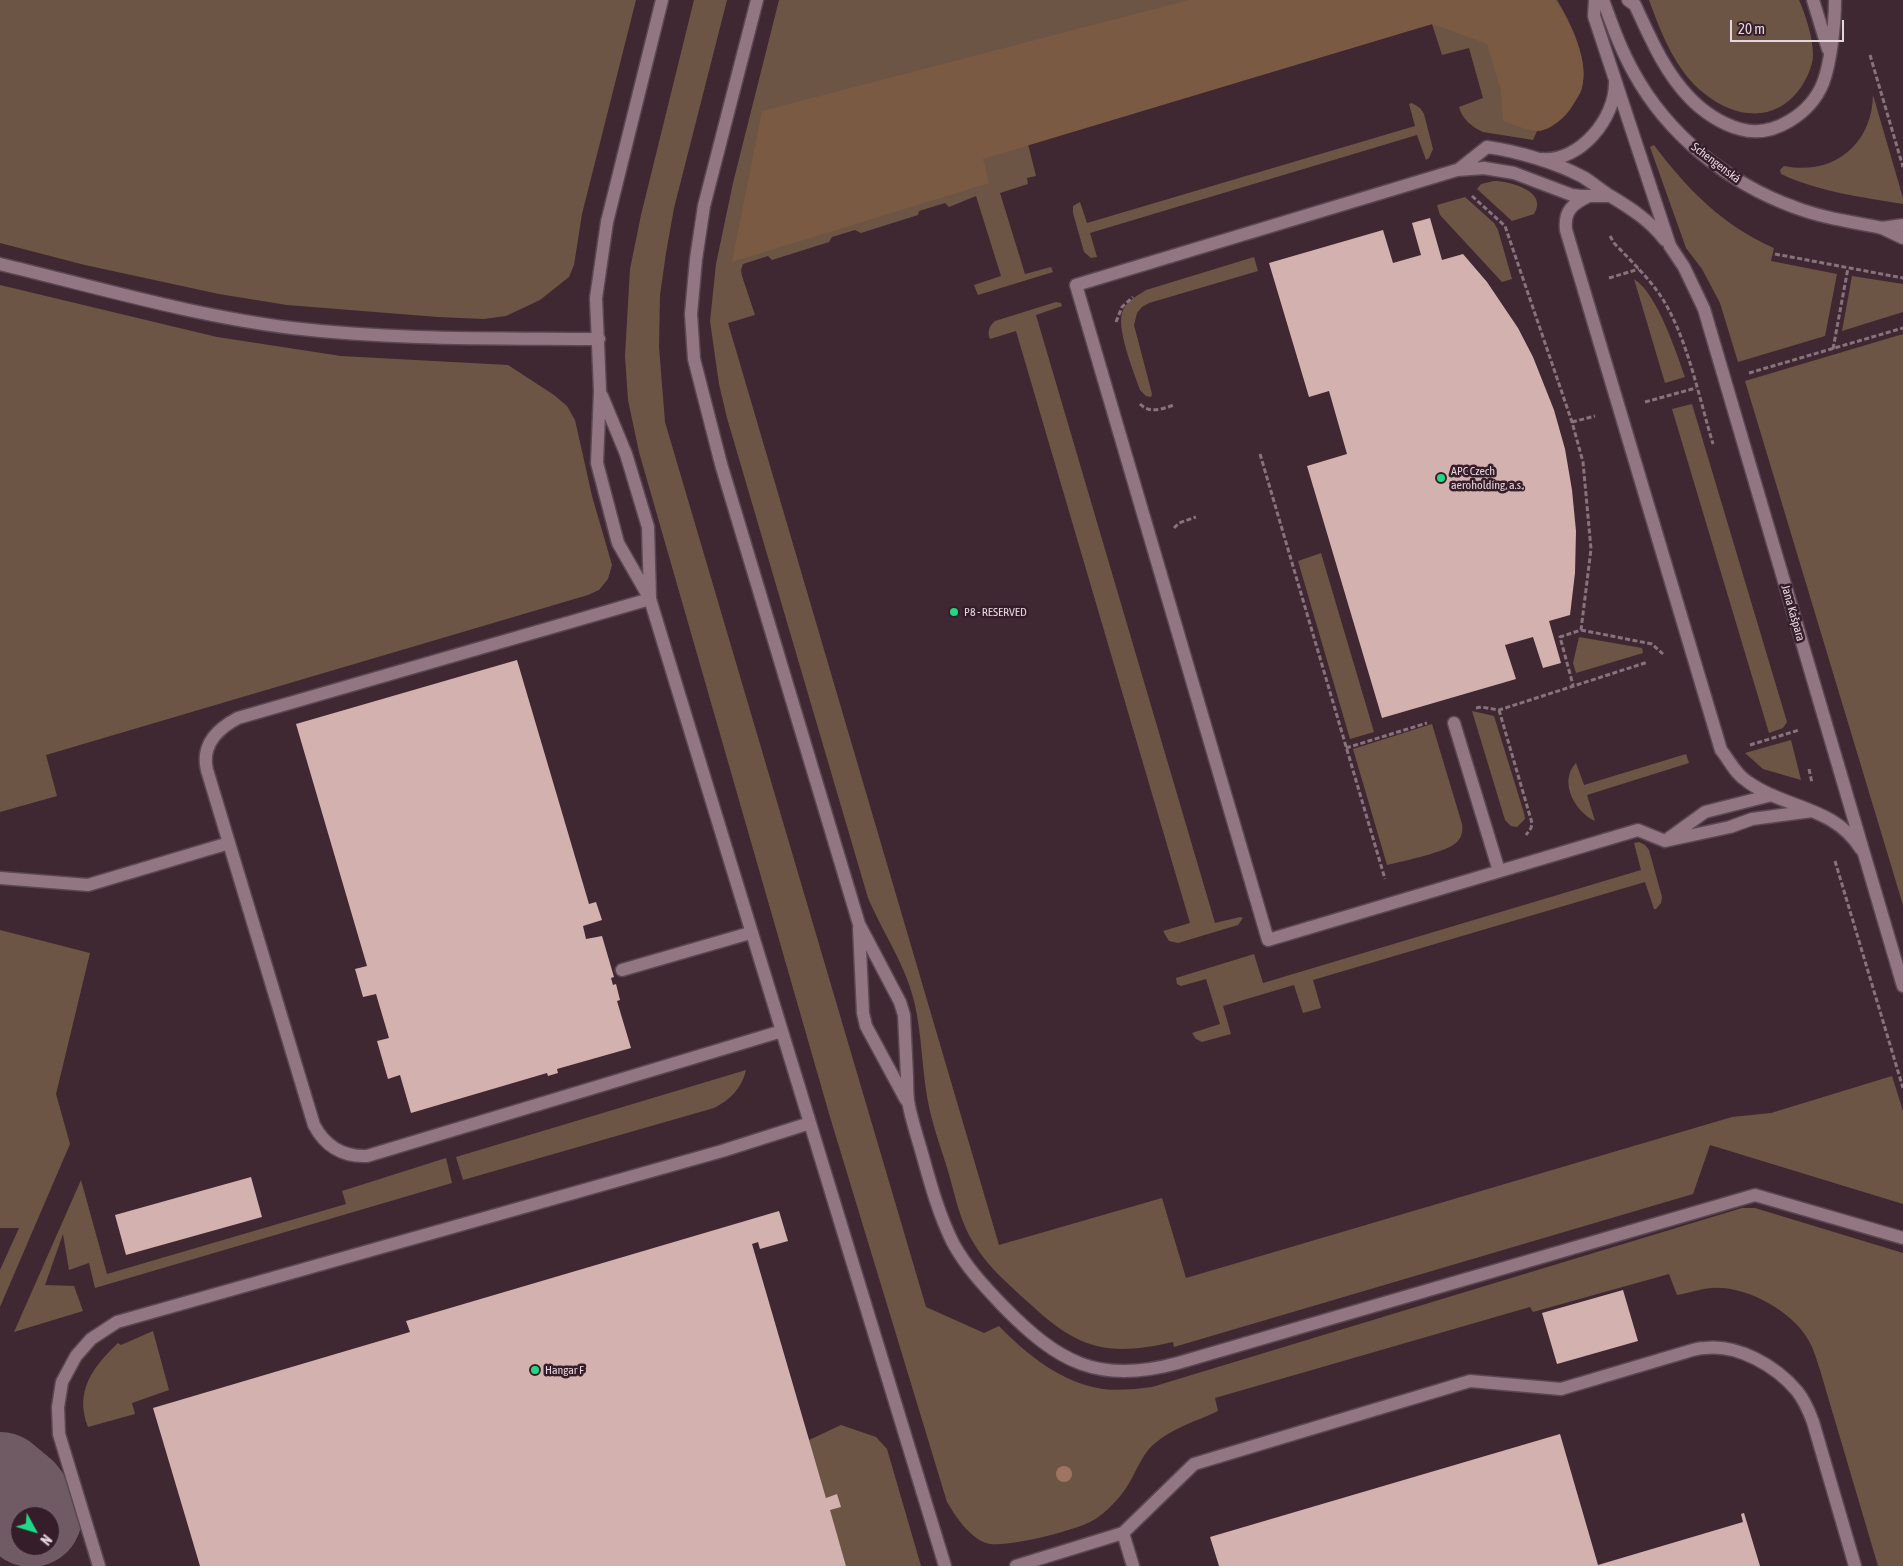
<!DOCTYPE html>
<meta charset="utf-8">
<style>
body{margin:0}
#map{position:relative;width:1903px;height:1566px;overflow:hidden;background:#402833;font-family:"Asap Condensed",sans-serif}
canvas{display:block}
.north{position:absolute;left:10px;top:1506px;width:50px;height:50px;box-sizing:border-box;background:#351e29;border:1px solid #7b6771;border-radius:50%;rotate:129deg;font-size:14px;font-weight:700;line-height:20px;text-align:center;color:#e5d5dc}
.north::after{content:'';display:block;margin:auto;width:18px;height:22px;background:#22d887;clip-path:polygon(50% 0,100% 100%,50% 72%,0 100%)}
.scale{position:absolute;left:1730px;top:20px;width:114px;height:22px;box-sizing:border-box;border:2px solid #e5d5dc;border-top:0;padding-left:6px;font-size:15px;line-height:18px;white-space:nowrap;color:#e5d5dc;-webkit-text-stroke:4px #351e29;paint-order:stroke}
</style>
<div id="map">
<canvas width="1903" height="1566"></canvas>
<div class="north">N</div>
<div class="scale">20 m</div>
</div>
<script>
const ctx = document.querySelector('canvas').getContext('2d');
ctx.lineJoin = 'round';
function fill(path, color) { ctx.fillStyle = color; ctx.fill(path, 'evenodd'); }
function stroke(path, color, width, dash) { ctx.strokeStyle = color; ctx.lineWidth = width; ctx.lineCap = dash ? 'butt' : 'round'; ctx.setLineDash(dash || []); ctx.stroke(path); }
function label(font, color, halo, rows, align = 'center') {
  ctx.font = font + ' "Asap Condensed",sans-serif'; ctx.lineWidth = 5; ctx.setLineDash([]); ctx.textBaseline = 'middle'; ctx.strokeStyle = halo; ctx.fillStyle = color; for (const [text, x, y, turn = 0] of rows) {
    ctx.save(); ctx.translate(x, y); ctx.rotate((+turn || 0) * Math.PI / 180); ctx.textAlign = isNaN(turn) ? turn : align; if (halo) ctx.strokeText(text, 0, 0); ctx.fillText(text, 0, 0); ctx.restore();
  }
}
fill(new Path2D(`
 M0,0H636L582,214L574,265L569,277L540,300L506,316L484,319L438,317L287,305L219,294L85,265L0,243Z
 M694,0H727L674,208L666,253L660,295L659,347L665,422L926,1307L984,1333L999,1326C1027,1355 1062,1383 1103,1389C1119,1391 1136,1389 1152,1387L1742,1208H1755L1903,1253V1566H1878L1820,1370C1817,1361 1814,1350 1809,1341C1793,1311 1745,1285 1711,1288C1700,1289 1688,1293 1677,1295L1669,1274L1533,1312L1530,1307L1215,1398L1218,1411C1197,1421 1172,1428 1154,1444C1139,1457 1134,1480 1121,1495C1113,1505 1102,1516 1090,1522C1072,1531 1004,1549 986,1543C969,1537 956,1517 947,1502L830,1117L639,452L628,400L625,356L630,269L641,215Z
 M779,0H1557C1571,23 1589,60 1582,88C1581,93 1576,100 1573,105C1565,119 1553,127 1537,131L1533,140L1483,132C1472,127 1462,119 1459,107L1483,98L1469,48L1442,55L1432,24L1028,144L1036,176L1027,178L1028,184L1000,193L1025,274L1051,267L1053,272L978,295L974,285L1001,276L976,196L949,207L945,203L919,211L918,215L861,233L855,230L832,237L829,242L772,260L768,256L743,264L741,270L742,276L755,315L728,323L999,1245L1162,1198L1186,1278L1732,1117L1771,1113L1892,1076L1903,1111V1204L1710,1145L1693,1194L1174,1347L1173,1342C1107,1357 1078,1349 1029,1303C1009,1285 986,1265 973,1242C961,1223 956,1200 950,1178C943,1153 933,1128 928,1102C922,1070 922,1037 915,1005C907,967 883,933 868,898L727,418L719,384L710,321L716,264L733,183Z
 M1649,0H1799C1806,16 1813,38 1813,55C1813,64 1808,76 1803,84C1779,123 1737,120 1705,94C1676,72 1661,33 1649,0Z
 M1873,95L1903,198V204C1862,197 1819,192 1781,174L1780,170L1784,166C1833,176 1872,145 1873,95Z
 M1412,103L1420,108L1424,114L1433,149L1429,158L1426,160L1417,135L1090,233L1097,257L1091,258L1084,252L1073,213V206L1080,202L1087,223L1415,126L1409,104Z
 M1654,145C1687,189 1723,226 1774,248L1771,261L1837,274L1825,336L1738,362L1720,303L1702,269L1686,248L1650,147Z
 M1494,181C1509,181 1549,191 1534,214L1512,221L1477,189L1481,184Z
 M1465,197L1494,223L1498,230L1512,279L1502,282L1440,215L1437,205Z
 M1254,257L1258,271L1149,303L1142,307L1137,313L1134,325L1152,394L1151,397L1146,396L1140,390C1134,372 1115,327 1123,310C1128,300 1137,296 1146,290Z
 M1852,276L1903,284V312L1842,331Z
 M1634,279C1657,293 1676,352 1685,377L1665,383Z
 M0,285L217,337L341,356L508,365L554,395L567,406L575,420L592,496L612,565L608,579L599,590L588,595L46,755L57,796L0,812Z
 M1056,302L1061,303L1062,306L1036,315L1215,923L1240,917L1243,918L1238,925L1178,943L1169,941L1163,931L1190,923L1016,331L990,339C987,332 989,326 995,321Z
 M1903,334V905L1745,381Z
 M1692,404L1787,722L1783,728L1769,733L1672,409Z
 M1321,553L1374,732L1350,739L1298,561Z
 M1579,637L1642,648L1643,653L1576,673L1573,663Z
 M1472,711L1494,716L1524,813L1525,819L1517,827L1511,826L1505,820Z
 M1432,724L1462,824C1463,831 1462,837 1457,842C1448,852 1403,861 1387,865L1353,749Z
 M1791,740L1801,780L1763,769L1745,753Z
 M1686,754L1689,763L1587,795L1595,821C1575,812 1558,781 1576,763L1584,785Z
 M1639,842L1645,845L1649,850L1662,897L1661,903L1656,909H1654L1645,882L1313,980L1321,1008L1303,1013L1294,985L1223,1006L1231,1034L1202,1042L1196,1039L1192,1033L1220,1024L1206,979L1181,986L1177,984L1176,978L1254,954L1263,983L1641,870L1634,843Z
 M0,930L90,953L56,1094L70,1144L0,1307V1270L19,1228H0Z
 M746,1070C742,1088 730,1100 714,1108L463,1180L456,1157Z
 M446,1158L452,1183L95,1288L89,1263L69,1270L63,1234L45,1285L74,1286L83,1311L14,1332L81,1180L107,1274L346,1204L342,1191Z
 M153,1331L169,1390L132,1403L135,1414L88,1427C74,1391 93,1367 118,1343L121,1345Z
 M841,1425L876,1437L887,1449L921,1566H846L809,1440Z`), '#6c5544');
fill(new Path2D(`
 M1189,0H1555C1570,20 1591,65 1581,89C1577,100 1570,109 1562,118C1556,124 1545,132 1536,131C1525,130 1513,124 1503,121L1501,91L1487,44L1432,24L983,159L989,183L732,262L762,111Z`), '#7b5a43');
stroke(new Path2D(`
 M0,1483L18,1498L31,1516`), '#705a64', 102);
fill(new Path2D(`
 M1430,218L1442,260L1463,254L1487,282L1518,328L1533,357L1554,410L1565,449L1572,490L1576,531L1575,573L1570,615L1549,621L1561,663L1543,668L1533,637L1505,645L1516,679L1382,718L1307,466L1347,454L1329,391L1309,397L1269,263L1383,230L1393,263L1421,255L1412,223Z
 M517,660L589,904L596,902L602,920L583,926L586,939L602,936L614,977L611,978L613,985L616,984L620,1000L617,1001L631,1048L557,1069L558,1073L548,1076L547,1073L411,1113L400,1075L388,1079L377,1041L389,1038L376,994L363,997L355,969L367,966L296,724Z
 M251,1177L262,1217L126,1255L115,1215Z
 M779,1211L788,1241L760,1249L758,1242L752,1244L826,1498L837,1494L841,1507L830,1510L846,1566H200L153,1408L410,1332L406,1321Z
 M1623,1290L1638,1341L1557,1364L1542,1313Z
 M1560,1434L1598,1565L1743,1522L1741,1514L1744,1513L1760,1566H1219L1210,1537Z`), '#d3b1af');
const lane = new Path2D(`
 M662,0L607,222L596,298L600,391L597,463L618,543L650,599L810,1123
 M757,0L704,206L696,259L691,314L694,359L721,464L859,924L900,1002L904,1015C905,1035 906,1056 907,1076C907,1086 907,1097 909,1106C912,1121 917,1136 921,1150C930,1182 938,1213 953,1243C966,1267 984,1286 1003,1306C1058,1362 1098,1385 1178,1363L1755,1195L1903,1238
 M1595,0L1594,16L1670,246
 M1628,0L1635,5C1650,37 1664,71 1689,97C1702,111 1721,124 1740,129C1773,139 1811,113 1823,83C1831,62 1835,23 1835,0
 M1813,0L1828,49
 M1542,159C1580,162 1616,118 1615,82
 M1458,170L1487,147C1517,151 1557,163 1583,177C1593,183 1602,191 1612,197C1632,209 1650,221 1665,240
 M1589,196C1572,204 1564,211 1566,230L1721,750C1730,761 1735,774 1748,782C1786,809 1834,806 1861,849
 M1610,196H1580L1572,195L1514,173L1484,168L1457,170L1076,285L1268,940L1638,830L1665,841L1730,827L1752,819L1812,811
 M1882,228L1903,238
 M1882,228L1903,225
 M0,264C96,287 194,316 292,328C394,340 497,338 599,339
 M602,396L626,454L648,527L650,598
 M650,599L238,718C217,729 201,745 207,770L314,1125C325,1146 343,1157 367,1156L782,1031
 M1454,723L1499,871
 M1669,838L1705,812L1772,795
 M0,878L88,885L229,843
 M859,928L863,1013L866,1026L906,1100
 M622,970L750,933
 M1123,1533L1133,1566
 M99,1566L59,1434L58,1407L62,1382L76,1356L91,1339L117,1322L722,1151L810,1123L945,1566
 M1016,1566L1123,1533L1194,1464L1470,1381L1561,1389L1686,1352C1692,1350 1698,1348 1705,1348C1738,1344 1776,1366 1797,1391C1805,1401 1809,1411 1813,1422L1855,1566`);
const street = new Path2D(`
 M1603,0C1612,25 1621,50 1634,73C1668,135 1728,183 1794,207C1822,218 1853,222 1882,228
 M1670,246L1684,267L1704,309L1903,986`);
stroke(lane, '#5b4751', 15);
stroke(street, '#5b4751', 15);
stroke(new Path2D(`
 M1870,55L1903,167
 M1472,196L1505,226L1572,422L1583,462L1591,549L1581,630L1560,637L1573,685
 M1610,236L1614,243C1630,260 1647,276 1660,295C1687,335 1699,398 1713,444
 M1775,254L1903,278
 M1609,278L1639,269
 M1116,322L1122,307L1133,297
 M1833,349L1848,268
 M1749,373L1903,328
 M1645,402L1696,388
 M1140,404C1150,414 1162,409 1174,405
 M1572,422L1595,416
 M1260,454L1385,879
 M1174,528L1179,523L1196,517
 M1581,630L1652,644L1663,654
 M1476,708L1481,707L1499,710L1648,662
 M1499,710L1532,823L1531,828L1526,835
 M1750,745L1799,730
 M1346,748L1427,723
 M1809,769L1812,783
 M1835,861L1903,1088`), '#87737c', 3, [5, 2.5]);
stroke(lane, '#927682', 12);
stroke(street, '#927682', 12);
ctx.fillStyle = '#9f7463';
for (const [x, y] of [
 [1064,1474]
]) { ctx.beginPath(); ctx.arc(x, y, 8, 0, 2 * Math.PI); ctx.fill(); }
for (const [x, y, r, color] of [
 [1441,478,5,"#22d887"],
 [954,612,5,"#22d887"],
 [535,1370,5,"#22d887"]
]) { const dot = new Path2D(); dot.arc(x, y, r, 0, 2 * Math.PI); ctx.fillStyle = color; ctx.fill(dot); stroke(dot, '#351e29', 2); }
label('12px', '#e5d5dc', '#351e29', [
 ["Schengenská",1716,163,37],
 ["Jana Kašpara",1793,613,74]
]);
label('12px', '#e5d5dc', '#351e29', [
 ["APC Czech",1451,471],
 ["aeroholding, a.s.",1451,485],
 ["P8 - RESERVED",964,612],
 ["Hangar F",545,1370]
], 'left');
</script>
